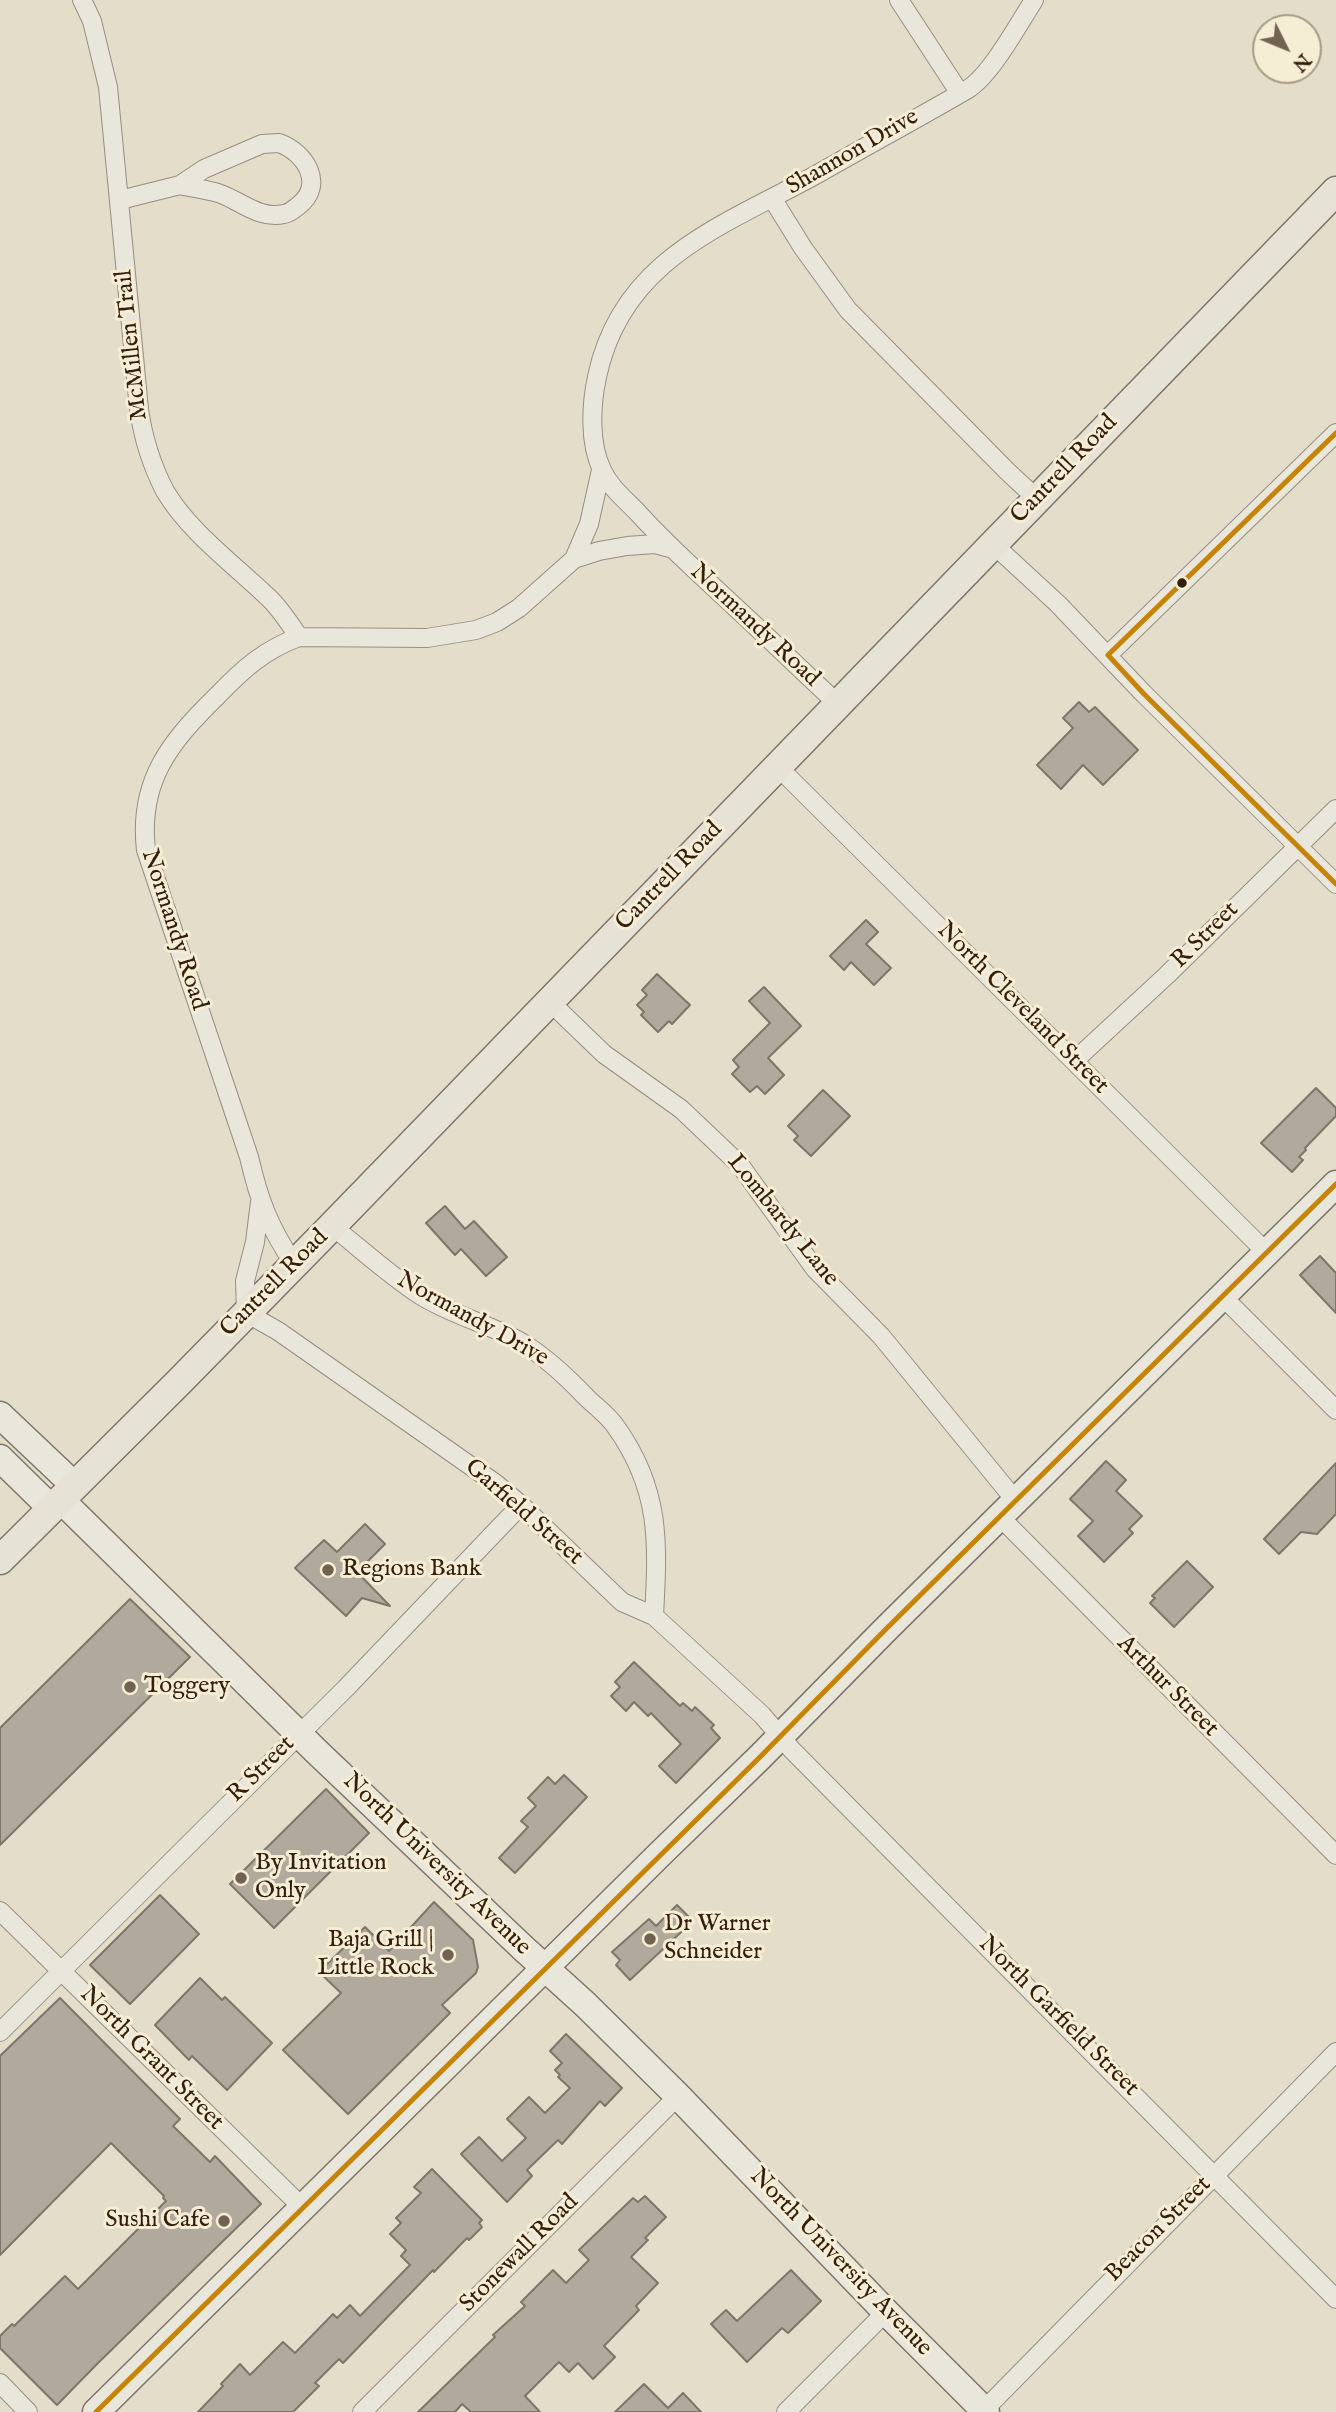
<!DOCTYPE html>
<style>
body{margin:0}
#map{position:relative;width:1336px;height:2412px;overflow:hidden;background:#e4ddc9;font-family:"IM FELL English",serif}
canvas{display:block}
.north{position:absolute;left:1252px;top:14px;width:70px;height:70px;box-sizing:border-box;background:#f5edd4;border:2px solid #a89b85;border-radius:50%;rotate:133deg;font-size:19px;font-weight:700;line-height:28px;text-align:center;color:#341f0f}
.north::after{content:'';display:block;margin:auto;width:24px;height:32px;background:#726250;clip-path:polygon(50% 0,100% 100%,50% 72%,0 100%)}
</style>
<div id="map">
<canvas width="1336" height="2412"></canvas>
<div class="north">N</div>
</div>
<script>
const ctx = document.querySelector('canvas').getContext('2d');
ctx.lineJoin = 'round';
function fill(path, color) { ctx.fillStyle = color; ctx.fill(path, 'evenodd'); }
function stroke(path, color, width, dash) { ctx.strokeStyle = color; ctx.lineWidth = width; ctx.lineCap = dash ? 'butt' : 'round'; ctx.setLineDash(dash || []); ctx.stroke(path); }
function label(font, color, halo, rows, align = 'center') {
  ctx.font = font + ' "IM FELL English",serif'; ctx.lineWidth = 6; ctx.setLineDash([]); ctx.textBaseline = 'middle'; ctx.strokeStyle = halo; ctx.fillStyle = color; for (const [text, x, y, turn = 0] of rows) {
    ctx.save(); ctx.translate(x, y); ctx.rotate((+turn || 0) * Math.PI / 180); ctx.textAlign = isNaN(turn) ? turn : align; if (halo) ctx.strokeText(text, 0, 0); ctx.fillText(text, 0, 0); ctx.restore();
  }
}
const building = new Path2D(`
 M1079,702L1089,712L1095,707L1138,750L1103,785L1083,765L1061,789L1037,765L1073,728L1063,718Z
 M866,920L878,932L866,944L891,968L874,985L851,962L844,970L830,956Z
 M657,974L690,1005L672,1024L669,1021L658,1032L641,1015L644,1012L637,1005L647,995L642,990Z
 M764,987L801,1026L768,1058L784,1075L765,1094L757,1086L750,1092L732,1074L739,1067L733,1060L770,1023L749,1001Z
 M1316,1088L1336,1108V1116L1305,1148L1306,1150L1299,1157L1303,1160L1292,1172L1261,1143Z
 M823,1090L850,1116L811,1156L794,1140L798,1136L788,1126Z
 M445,1206L465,1229L474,1221L507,1257L486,1276L461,1249L455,1255L426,1223Z
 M1320,1256L1336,1273V1313L1300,1275Z
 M1106,1461L1126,1480L1116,1491L1142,1516L1129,1529L1133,1533L1104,1562L1078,1536L1093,1521L1070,1499Z
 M1336,1463V1514L1317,1534L1301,1532L1279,1554L1264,1539Z
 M365,1524L385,1544L357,1572L390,1606L362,1598L346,1616L295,1568L324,1540L337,1552Z
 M1187,1561L1213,1587L1174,1627L1150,1603L1155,1598L1152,1596Z
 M130,1599L190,1657L0,1845V1728Z
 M634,1662L680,1706L683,1703L692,1711L695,1707L714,1725L711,1728L720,1738L676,1783L659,1766L681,1744L651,1713L648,1716L634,1702L626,1711L611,1696L620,1687L615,1682Z
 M564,1775L587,1797L515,1873L499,1858L528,1827L521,1821L536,1806L528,1798L548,1777L555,1784Z
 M326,1789L369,1833L274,1928L230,1884Z
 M160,1895L199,1934L130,2004L90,1965Z
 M434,1902L473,1940L478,1967L476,1973L442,2005L450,2013L348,2114L283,2050L341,1993L319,1972L365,1927L389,1951Z
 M677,1905L693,1921L630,1980L616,1965L620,1960L612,1952L649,1919L656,1926Z
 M200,1978L222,2000L225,1997L272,2043L227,2090L192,2056L189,2060L155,2025Z
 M60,1998L180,2119L173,2126L210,2162L215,2156L261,2204L97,2364L57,2405L0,2348V2336L12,2324L14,2326L65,2276L78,2289L166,2201L163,2198L164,2196L111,2143L0,2255V2056Z
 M566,2034L622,2088L605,2106L600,2101L562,2144L558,2140L527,2170L532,2176L507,2202L461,2154L479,2137L502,2161L526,2138L507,2119L529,2097L545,2113L570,2088L558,2077L560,2075L555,2070L562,2063L550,2051Z
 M432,2169L482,2220L479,2223L482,2227L469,2240L467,2238L434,2272L433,2270L343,2363L339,2359L315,2383L319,2386L293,2412H198L223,2386L221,2384L240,2364L250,2375L283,2342L295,2353L333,2314L337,2318L350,2305L360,2316L410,2265L401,2256L406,2250L390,2234L401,2223L396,2218L421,2193L414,2187Z
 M645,2196L666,2217L645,2238L648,2240L631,2257L658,2283L636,2306L639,2310L604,2346L615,2357L593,2379L578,2363L569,2372L559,2362L525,2396L540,2412H471L462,2404L455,2412H418L495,2337L493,2335L525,2306L521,2302L553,2270L566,2283L589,2260L579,2250L633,2198L638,2202Z
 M791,2270L821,2301L788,2333L782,2328L747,2362L711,2324L726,2310L737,2321Z
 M644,2384L668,2408L683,2393L701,2412H615Z`);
fill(building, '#b1aa9c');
stroke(building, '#7d7669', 2);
const street = new Path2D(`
 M82,0L92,21L108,87L139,409C143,438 151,464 165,491C189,532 236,566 270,599C281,610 290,624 299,637
 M899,0L959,92
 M279,143C305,152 326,185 298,206C294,209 290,213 284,214C259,220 240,200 218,193C206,189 192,188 180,185L204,169L262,144Z
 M772,198L803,248L848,310L1007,471L1037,499
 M120,200L180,185
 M993,544L1058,604L1144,694L1336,884
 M574,559L589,524L601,470
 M1108,655L1336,433
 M838,704C803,672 769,638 734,606C702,576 669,547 639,514C626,500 610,488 602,470C589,443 591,405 597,377C622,257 726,225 821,172C870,144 920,117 968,89C991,75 1019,23 1034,0
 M777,766L1267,1253
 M549,1001L604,1054L681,1109L740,1165L815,1269L881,1336L1015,1500
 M1074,1061L1167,975L1336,809
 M260,1202L255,1242L245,1281L246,1313L278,1331L495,1483L521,1505L622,1602L654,1616L762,1715L792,1750L1336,2299
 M332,1226C361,1249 388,1274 420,1295C452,1315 489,1324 521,1342C546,1357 566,1376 586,1397C596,1407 608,1415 616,1427C661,1490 658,1543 654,1616
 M294,1264C269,1227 259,1200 249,1157L146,850C138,781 170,742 217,696C243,669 264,650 299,637L427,638L476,630L497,622L519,608L574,559L599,551L627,546L655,544L670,548
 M1222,1296L1336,1410
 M1000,1517L1336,1855
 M0,1911L302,2207
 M0,2032L346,1688L521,1505
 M0,2383L28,2412
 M984,2410L1336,2052
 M362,2412L678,2096
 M786,2412L886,2312`);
const secondary = new Path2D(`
 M0,1415L75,1486
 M0,1458L52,1509
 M61,1500L317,1752L523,1948L586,2005L678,2096L886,2312L986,2412
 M96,2412L661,1853L760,1757L887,1628L1336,1184`);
const primary = new Path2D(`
 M0,1560L180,1381L332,1226L1336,191`);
stroke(street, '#968f82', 20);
stroke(secondary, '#7d7669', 29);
stroke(primary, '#7d7669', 31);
stroke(street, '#e9e6dc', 18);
stroke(secondary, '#e9e6dc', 26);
stroke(primary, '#e6e2d6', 28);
stroke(new Path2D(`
 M1108,655L1144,694L1336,884
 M1108,655L1336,433
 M96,2412L760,1757L887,1628L1336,1184`), '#c68404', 5);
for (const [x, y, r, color] of [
 [1182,583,6,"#341f0f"],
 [328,1570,7,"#726250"],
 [130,1687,7,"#726250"],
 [241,1878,7,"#726250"],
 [650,1939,7,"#726250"],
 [448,1955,7,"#726250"],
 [224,2221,7,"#726250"]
]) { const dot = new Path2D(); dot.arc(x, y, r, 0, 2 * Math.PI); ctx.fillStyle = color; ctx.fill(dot); stroke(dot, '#f5edd4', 2.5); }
label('24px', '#341f0f', '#f5edd4', [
 ["Shannon Drive",853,153,-30],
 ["McMillen Trail",133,345,-96],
 ["Cantrell Road",1065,470,-46],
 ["Normandy Road",754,626,43],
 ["Cantrell Road",670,877,-46],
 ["Normandy Road",173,930,72],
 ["R Street",1206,936,-45],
 ["North Cleveland Street",1022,1009,45],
 ["Lombardy Lane",782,1221,51],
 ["Cantrell Road",275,1284,-45],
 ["Normandy Drive",472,1320,29],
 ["Garfield Street",523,1513,41],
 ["Arthur Street",1167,1687,45],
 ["R Street",262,1770,-45],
 ["North University Avenue",436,1865,44],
 ["North Garfield Street",1058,2017,45],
 ["North Grant Street",151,2059,45],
 ["Beacon Street",1159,2230,-45],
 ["Stonewall Road",520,2254,-45],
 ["North University Avenue",840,2263,46]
]);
label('24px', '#341f0f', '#f5edd4', [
 ["Regions Bank",342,1570],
 ["Toggery",144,1687],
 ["By Invitation",255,1864],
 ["Only",255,1892],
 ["Dr Warner",664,1925],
 ["Schneider",664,1953],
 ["Baja Grill |",434,1941,"right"],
 ["Little Rock",434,1969,"right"],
 ["Sushi Cafe",210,2221,"right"]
], 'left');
</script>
